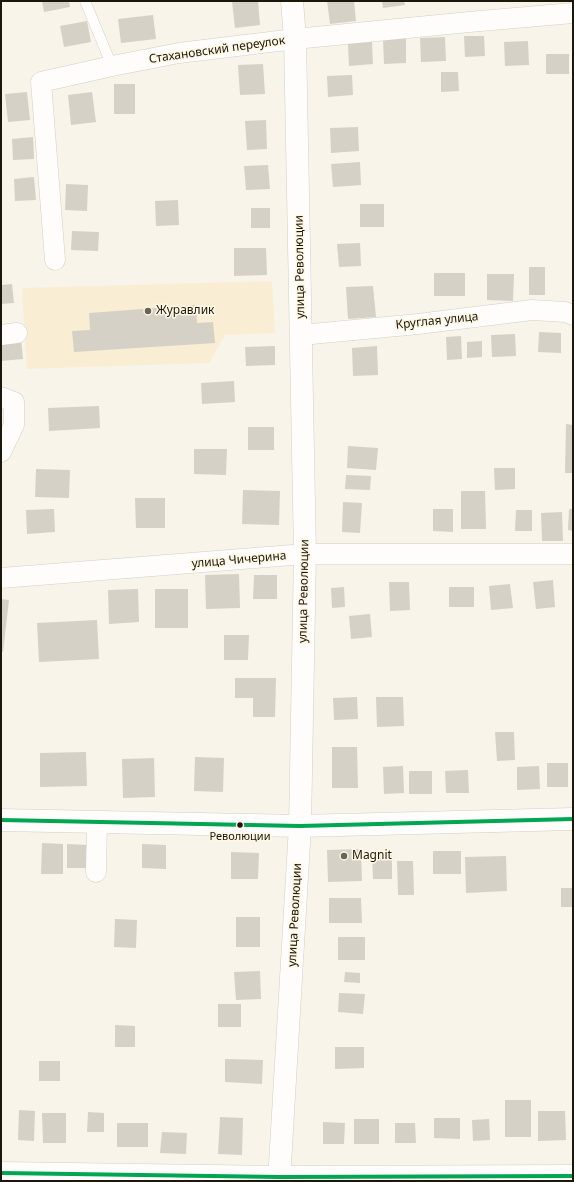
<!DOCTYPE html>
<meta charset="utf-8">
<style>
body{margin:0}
#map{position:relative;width:574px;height:1182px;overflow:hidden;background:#f8f4e9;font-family:"Noto Sans",sans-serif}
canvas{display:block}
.frame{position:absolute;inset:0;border:2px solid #1b170b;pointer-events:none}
</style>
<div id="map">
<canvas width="574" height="1182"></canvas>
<div class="frame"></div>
</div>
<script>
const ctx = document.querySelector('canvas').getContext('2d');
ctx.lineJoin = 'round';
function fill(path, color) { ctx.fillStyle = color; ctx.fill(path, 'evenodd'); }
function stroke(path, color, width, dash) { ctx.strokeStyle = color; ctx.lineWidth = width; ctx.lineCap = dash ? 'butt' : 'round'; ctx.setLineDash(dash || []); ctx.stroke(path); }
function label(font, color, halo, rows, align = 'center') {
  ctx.font = font + ' "Noto Sans",sans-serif'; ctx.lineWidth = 3; ctx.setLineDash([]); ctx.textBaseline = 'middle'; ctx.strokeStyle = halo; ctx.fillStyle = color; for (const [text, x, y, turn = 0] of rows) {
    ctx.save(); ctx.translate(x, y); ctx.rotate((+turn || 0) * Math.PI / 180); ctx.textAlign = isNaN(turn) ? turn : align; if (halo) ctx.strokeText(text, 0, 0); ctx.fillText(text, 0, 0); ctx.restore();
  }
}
fill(new Path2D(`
 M272,281L275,333L225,335L209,363L27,369L22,288Z`), '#f9eed4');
fill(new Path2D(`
 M42,1H69L70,7L44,12Z
 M232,1H258L260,25L235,28Z
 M327,1H354L356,21L330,24Z
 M382,1H404L405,5L383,8Z
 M153,15L156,39L121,43L118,19Z
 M87,21L91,42L64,47L60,26Z
 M464,36H484L485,56L465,57Z
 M445,37L446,61L421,62L420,38Z
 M406,38V63L384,64L383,39Z
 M528,41L529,65L505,66L504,42Z
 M372,42L373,64L349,66L348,44Z
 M546,54H569V74H546Z
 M263,64L265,94L240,95L238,65Z
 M441,72H458L459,91L441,92Z
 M352,75L353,95L328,97L327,76Z
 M114,84H135V114H114Z
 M27,92L30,120L8,122L5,94Z
 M92,92L96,122L71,125L68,95Z
 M266,120L267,149L247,150L245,121Z
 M358,127L359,151L331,153L330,128Z
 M33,137L34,159L13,160L12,139Z
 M360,162L361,185L333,187L331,164Z
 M268,165L270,189L246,190L244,166Z
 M34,177L36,200L15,201L14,179Z
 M66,184L88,185L87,211L65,210Z
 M178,200L179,225L156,226L155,201Z
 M360,204H384V227H360Z
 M251,208H270V228H251Z
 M72,231L99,232L98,251L71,250Z
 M360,243L361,266L339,267L337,244Z
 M234,248H266L267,275L234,276Z
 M529,267H545V295H529Z
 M434,273H465V296H434Z
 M487,274H514L513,301L487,300Z
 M12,284L14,303L1,304V285Z
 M373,286L376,317L348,319L346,287Z
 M196,305L197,323L213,322L215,343L74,352L72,331L90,330L89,313Z
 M539,332L561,333V353L538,352Z
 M515,334L516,356L492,357L491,335Z
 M461,336L462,359L447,360L446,337Z
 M21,338L23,359L1,361V340Z
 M482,341V357L467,358V342Z
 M275,346V365L246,366L245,347Z
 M377,346L378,375L353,376L352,348Z
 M234,381L235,402L202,404L201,383Z
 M99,406L100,428L49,431L48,408Z
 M566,424L573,425V473H565Z
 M248,427H274V450H248Z
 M348,446L378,448L376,470L347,468Z
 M194,449H227L226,475L194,474Z
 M494,468H515V489L495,490Z
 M36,469L70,470L69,498L35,497Z
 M346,475L371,476L370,490L345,489Z
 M243,490L280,491L279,525L242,524Z
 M461,491H485L486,529H461Z
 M135,498H165V528H136Z
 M343,502L362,503L360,533L342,532Z
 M54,509L55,532L27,534L26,510Z
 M433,509H453V532L433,531Z
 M569,509H573V531L568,530Z
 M516,510H532V531H515Z
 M562,512L563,541H542L541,513Z
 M239,574L240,608L206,609L205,575Z
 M254,575H277V599H253Z
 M553,580L555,607L536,609L533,582Z
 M389,582H409L410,610L390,611Z
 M510,584L513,608L491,610L489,586Z
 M344,587L345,607L332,608L331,588Z
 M449,587H474V607H449Z
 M138,589L139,622L109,624L108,590Z
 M155,589H188V628H155Z
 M1,599L9,600L3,652L1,651Z
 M370,614L372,637L351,639L349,616Z
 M97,620L99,659L39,662L37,623Z
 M224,635H249L248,660H224Z
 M235,678H276L275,717H253V698H235Z
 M357,697L358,719L334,720L333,698Z
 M376,697H403L404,726L377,727Z
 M495,732H514L515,760L497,761Z
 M332,747H357L358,788H332Z
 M86,752L87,786L40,787V753Z
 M195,757L224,758L223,792L194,791Z
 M154,758L155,797L123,798L122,759Z
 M547,763H568V787H547Z
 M403,766L404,793L384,794L383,767Z
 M539,766L540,789L517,790V767Z
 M468,770L469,793H446L445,771Z
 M409,771H432V794H409Z
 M42,843L63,844V874H41Z
 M67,844L88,845L87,868H67Z
 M142,844L166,845V869L142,868Z
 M361,849L362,881L328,882L327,850Z
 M433,851H461V874H433Z
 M231,852L259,853L258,879H231Z
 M372,855H392V879H373Z
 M506,856L507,891L466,893L465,857Z
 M397,861H413L414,895H398Z
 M561,888H573V907H561Z
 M329,898H361L362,923H329Z
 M236,917H260V947H236Z
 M115,919L137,920L136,948L114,947Z
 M338,937H365V960H338Z
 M260,971L261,999L236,1000L234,972Z
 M345,972L360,973V983L344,982Z
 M339,993L365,994L363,1014L338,1012Z
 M218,1004H241V1027H218Z
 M115,1025L135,1026V1047H115Z
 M335,1047H364V1068L335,1069Z
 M225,1059L263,1060L262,1084L225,1082Z
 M39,1061H60V1081H39Z
 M505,1100H531V1137H505Z
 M19,1110L35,1111L34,1141L18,1140Z
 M538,1111H565L566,1140L538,1141Z
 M88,1112L104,1113V1132H87Z
 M42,1113H66V1143H43Z
 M220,1117L243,1118L242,1155L218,1154Z
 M434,1118H460V1139L434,1138Z
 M354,1119H379V1144H354Z
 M489,1119L490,1140L473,1141L472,1120Z
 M323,1122L345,1123L344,1144H323Z
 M117,1123H148V1147H117Z
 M395,1123H415L416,1143H395Z
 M162,1132L187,1133L186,1154L160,1153Z`), '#d5d1c6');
const service = new Path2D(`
 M85,1L112,66`);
const minor = new Path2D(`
 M55,260L41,82L112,66L179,53L295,39L469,22L573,13
 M1,335L17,333
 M301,335L418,324L532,310L565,312L573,315
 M1,397L14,402V425L1,452
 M1,578L305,554H573
 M96,872L97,822`);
const tertiary = new Path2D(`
 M279,1181L300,826L305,554L295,39L292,1`);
const secondary = new Path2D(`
 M1,820L300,826L573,819
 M1,1173L280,1177L573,1176`);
stroke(service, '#d2cec3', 11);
stroke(minor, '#d2cec3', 21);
stroke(tertiary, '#d2cec3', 23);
stroke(secondary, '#d2cec3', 23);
stroke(service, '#fefdfc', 10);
stroke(minor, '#fefdfc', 20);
stroke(tertiary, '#fefdfc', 22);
stroke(secondary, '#fefdfc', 22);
stroke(new Path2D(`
 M1,820L300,826L573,819
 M1,1173L280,1177L573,1176`), '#00a651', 4);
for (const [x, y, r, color] of [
 [148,311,4,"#686459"],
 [240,825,3.5,"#1b170b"],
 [344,856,4,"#686459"]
]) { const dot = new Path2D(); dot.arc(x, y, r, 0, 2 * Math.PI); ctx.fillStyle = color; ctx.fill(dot); stroke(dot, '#fef7e3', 1.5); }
label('11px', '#1b170b', '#fef7e3', [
 ["Революции",240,837]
]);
label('12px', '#1b170b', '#fef7e3', [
 ["Стахановский переулок",217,50,-8],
 ["улица Революции",300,267,-91],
 ["Круглая улица",437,321,-6],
 ["улица Чичерина",239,560,-5],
 ["улица Революции",304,591,-89],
 ["улица Революции",295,915,-87]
]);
label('12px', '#1b170b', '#fef7e3', [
 ["Журавлик",156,311],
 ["Magnit",352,856]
], 'left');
</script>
